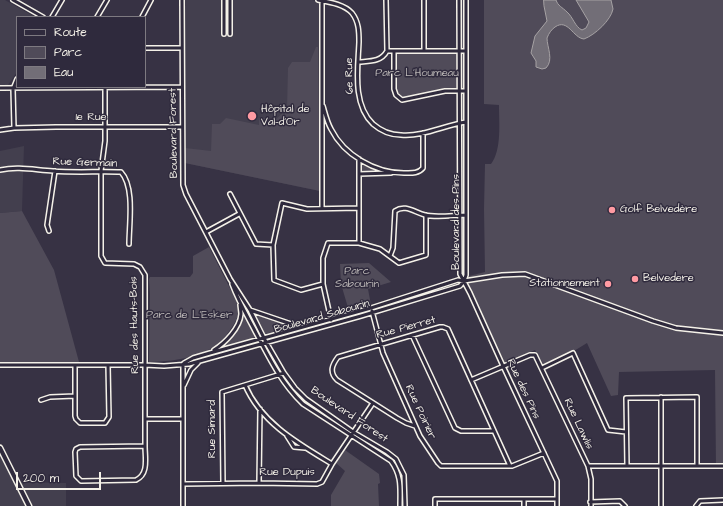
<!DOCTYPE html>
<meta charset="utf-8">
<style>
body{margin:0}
#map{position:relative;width:723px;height:506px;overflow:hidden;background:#373244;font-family:"Architects Daughter",sans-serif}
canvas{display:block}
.legend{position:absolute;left:16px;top:16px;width:130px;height:72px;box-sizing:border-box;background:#2f2a3d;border:1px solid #7e7a81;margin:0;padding:5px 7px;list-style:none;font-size:12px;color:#f4f1e8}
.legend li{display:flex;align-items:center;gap:8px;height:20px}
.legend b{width:20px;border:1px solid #7e7a81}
.scale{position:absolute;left:16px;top:472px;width:85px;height:18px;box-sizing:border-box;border:2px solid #f4f1e8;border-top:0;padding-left:5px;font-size:12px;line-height:14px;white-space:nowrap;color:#f4f1e8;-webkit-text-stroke:3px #2f2a3d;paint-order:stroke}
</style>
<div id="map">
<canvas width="723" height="506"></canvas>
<ul class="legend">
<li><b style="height:5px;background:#2f2a3d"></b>Route</li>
<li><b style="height:11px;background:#504b59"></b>Parc</li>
<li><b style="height:11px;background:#726e77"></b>Eau</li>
</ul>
<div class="scale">200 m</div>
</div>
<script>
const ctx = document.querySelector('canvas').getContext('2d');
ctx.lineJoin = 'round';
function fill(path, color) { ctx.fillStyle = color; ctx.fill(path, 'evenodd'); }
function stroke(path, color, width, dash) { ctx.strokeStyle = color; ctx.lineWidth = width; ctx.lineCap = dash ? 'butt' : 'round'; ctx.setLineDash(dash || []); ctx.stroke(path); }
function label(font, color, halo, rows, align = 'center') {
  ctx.font = font + ' "Architects Daughter",sans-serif'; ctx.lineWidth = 3; ctx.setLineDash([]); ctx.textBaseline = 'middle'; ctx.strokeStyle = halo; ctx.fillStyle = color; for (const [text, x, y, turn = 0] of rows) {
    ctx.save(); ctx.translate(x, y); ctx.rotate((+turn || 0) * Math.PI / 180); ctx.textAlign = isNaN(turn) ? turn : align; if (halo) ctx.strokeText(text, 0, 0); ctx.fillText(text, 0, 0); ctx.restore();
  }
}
fill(new Path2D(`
 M0,0H5L35,17H17V72L8,85H0Z
 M184,0H312L319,2L320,191L185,163Z
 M24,146L22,211L0,213V151Z
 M0,452L16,482L66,483V506H0Z`), '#433f4e');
fill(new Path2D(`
 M461,0H464V49H461Z
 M484,0H723V468H716L715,370L619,372L618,395L611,396L587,343L574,351L543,364L535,350L505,363L469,285V276L485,272L484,209L485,164H491C502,150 499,122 499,105L484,104Z
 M316,47H318L320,191L185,163V148L211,151L212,124H220L226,118L259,125V118H266L273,122L287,109L288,68L292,62H310Z
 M394,51H460V91H445L402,100L396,95Z
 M461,54H464V89H461Z
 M461,94H464V120H463L461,119Z
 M463,126L464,127V212H461V127Z
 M361,165H363L378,171V172H363L361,170Z
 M22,211L54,270L79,362H0V213Z
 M461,217H464L465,277H463L462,268Z
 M209,247L238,304C239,316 237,320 230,330C213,357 179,361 149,362L150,293L149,279L150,277H190L193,273V256Z
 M369,263L391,282L368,289L371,305L349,311L341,284L340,264Z
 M237,294H239L261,335L255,328Z
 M243,314L256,337L219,348L240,323Z
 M256,314L290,326L291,327L265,334L255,315Z
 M258,341L249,346L187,363L196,358Z
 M345,450L379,474L380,483L378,484L379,506H331V495L345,471L336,463Z`), '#504b59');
const water = new Path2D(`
 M544,0H556C558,6 562,7 567,12C573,17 575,27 582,30L586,28L589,22L576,0H611L613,9C611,20 595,35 584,39C573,38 568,18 555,27C551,30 549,33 547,38C547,47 554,60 546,68L542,69L536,67V61L531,53L535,36L547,21L544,6Z`);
fill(water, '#726e77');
stroke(water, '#a6a2a4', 1);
const minor = new Path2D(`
 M13,0L43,17
 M182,0L183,185L186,194L230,279L250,310L266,342L284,373L295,388L306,399L353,432L387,452L396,459L404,475L405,506
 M224,0V34
 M318,0C329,2 344,4 352,13C359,22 359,32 359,42C358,68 352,104 373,124C381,131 390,135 401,135C423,137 445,125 466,122
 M424,0V51
 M459,0L460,274L470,293L503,366L557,481V506
 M322,1V208
 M52,17L62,0
 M97,17L107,0
 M142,17L151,0
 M230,34V0
 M145,48H181
 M387,51H466
 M394,51V89L396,95L402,100L445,91H466
 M359,62C370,61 381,62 387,51L386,0
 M105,87V141L101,171V256L105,263L134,264L140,267L145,275V446L80,447L76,449L75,452L76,476L81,481L136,480C149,474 145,458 145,446
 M0,88L182,87
 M323,106C325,113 327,122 331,129C344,155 375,173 404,173C411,173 418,174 423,168V133
 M14,128L13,89L17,79
 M0,130L14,128L56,127H182
 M0,170C18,166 35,170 53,171C76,173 99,171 121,172C135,187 129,224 129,244
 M359,174L391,173
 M230,194L256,244L273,245
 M49,231L47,225L55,171
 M206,232L239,214
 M359,243V159
 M390,256L393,248L395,211C405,204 414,212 425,215C436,218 454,215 466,215
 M232,284C238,300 246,314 254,329C268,356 281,383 303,404L391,461C402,476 400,488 400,506
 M323,284L301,290L274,280L273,245L282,203L307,209L359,208
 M250,310L300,327
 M372,311L383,353L420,436L438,463L441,466H512L544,453
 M331,320L323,284V258L328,243H359L380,249L399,263L426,255V215
 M412,335L455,428L461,431H494
 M214,350C225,343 240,328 241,314C241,311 240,307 240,304
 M184,363L193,358L210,353L371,308L458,280L464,281L502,275L525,274L653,321L676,328L723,333
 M183,364V506
 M0,365H145L164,366L189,364L361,316L460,286L464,281L466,275V0
 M75,365V416L76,419L80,423H105L109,417L108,365
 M542,368L573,353L608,430L626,432
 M471,380L530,355H535L588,466L591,479V506
 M184,385L191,370L198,363
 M245,385C261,423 299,444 332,464
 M41,400L50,397L75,396
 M145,419H183
 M415,426L406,423L397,418L337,380C329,372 332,365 338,357L440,327H443L448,329L510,466
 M287,436L294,447L305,448
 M588,466H723
 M627,466L626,398L697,397V466
 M223,483L222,392L284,373
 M259,483L260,409
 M183,484L259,483L317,484L322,482L332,464L373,403
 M524,499V506
 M590,502L620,501L625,506
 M435,506V499H557
 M661,506V397
 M696,506L700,501L723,500`);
const major = new Path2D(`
 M0,448L29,506`);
stroke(minor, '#f4f1e8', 6);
stroke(major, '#f4f1e8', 7);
stroke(minor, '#2f2a3d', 3);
stroke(major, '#2f2a3d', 4);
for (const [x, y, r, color] of [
 [252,116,5,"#ff9aa2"],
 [612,210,4,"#ff9aa2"],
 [635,279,4,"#ff9aa2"],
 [608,284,4,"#ff9aa2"]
]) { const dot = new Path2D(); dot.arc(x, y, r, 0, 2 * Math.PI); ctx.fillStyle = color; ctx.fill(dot); stroke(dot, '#2f2a3d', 1.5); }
label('11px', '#bbb7b6', '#2f2a3d', [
 ["Parc L'Houmeau",417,74],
 ["Parc",357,272],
 ["Sabourin",357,285],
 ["Parc de L'Esker",189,316]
]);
label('11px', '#f4f1e8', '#2f2a3d', [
 ["6e Rue",350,76,-91],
 ["1e Rue",91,118],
 ["Boulevard Forest",174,133,-91],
 ["Rue Germain",85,163,2],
 ["Boulevard des Pins",457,222,-90],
 ["Boulevard Sabourin",322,317,-16],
 ["Rue des Hauts-Bois",135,325,-91],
 ["Rue Pierret",406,328,-15],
 ["Rue des Pins",523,389,65],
 ["Rue Poirier",420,412,65],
 ["Boulevard Forest",349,415,34],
 ["Rue Lawlis",578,424,65],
 ["Rue Simard",213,429,-90],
 ["Rue Dupuis",287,473]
]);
label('11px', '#f4f1e8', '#2f2a3d', [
 ["Hôpital de",261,110],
 ["Val-d’Or",261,123],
 ["Golf Belvedère",620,210],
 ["Belvedere",643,279],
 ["Stationnement",600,284,"right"]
], 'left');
</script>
